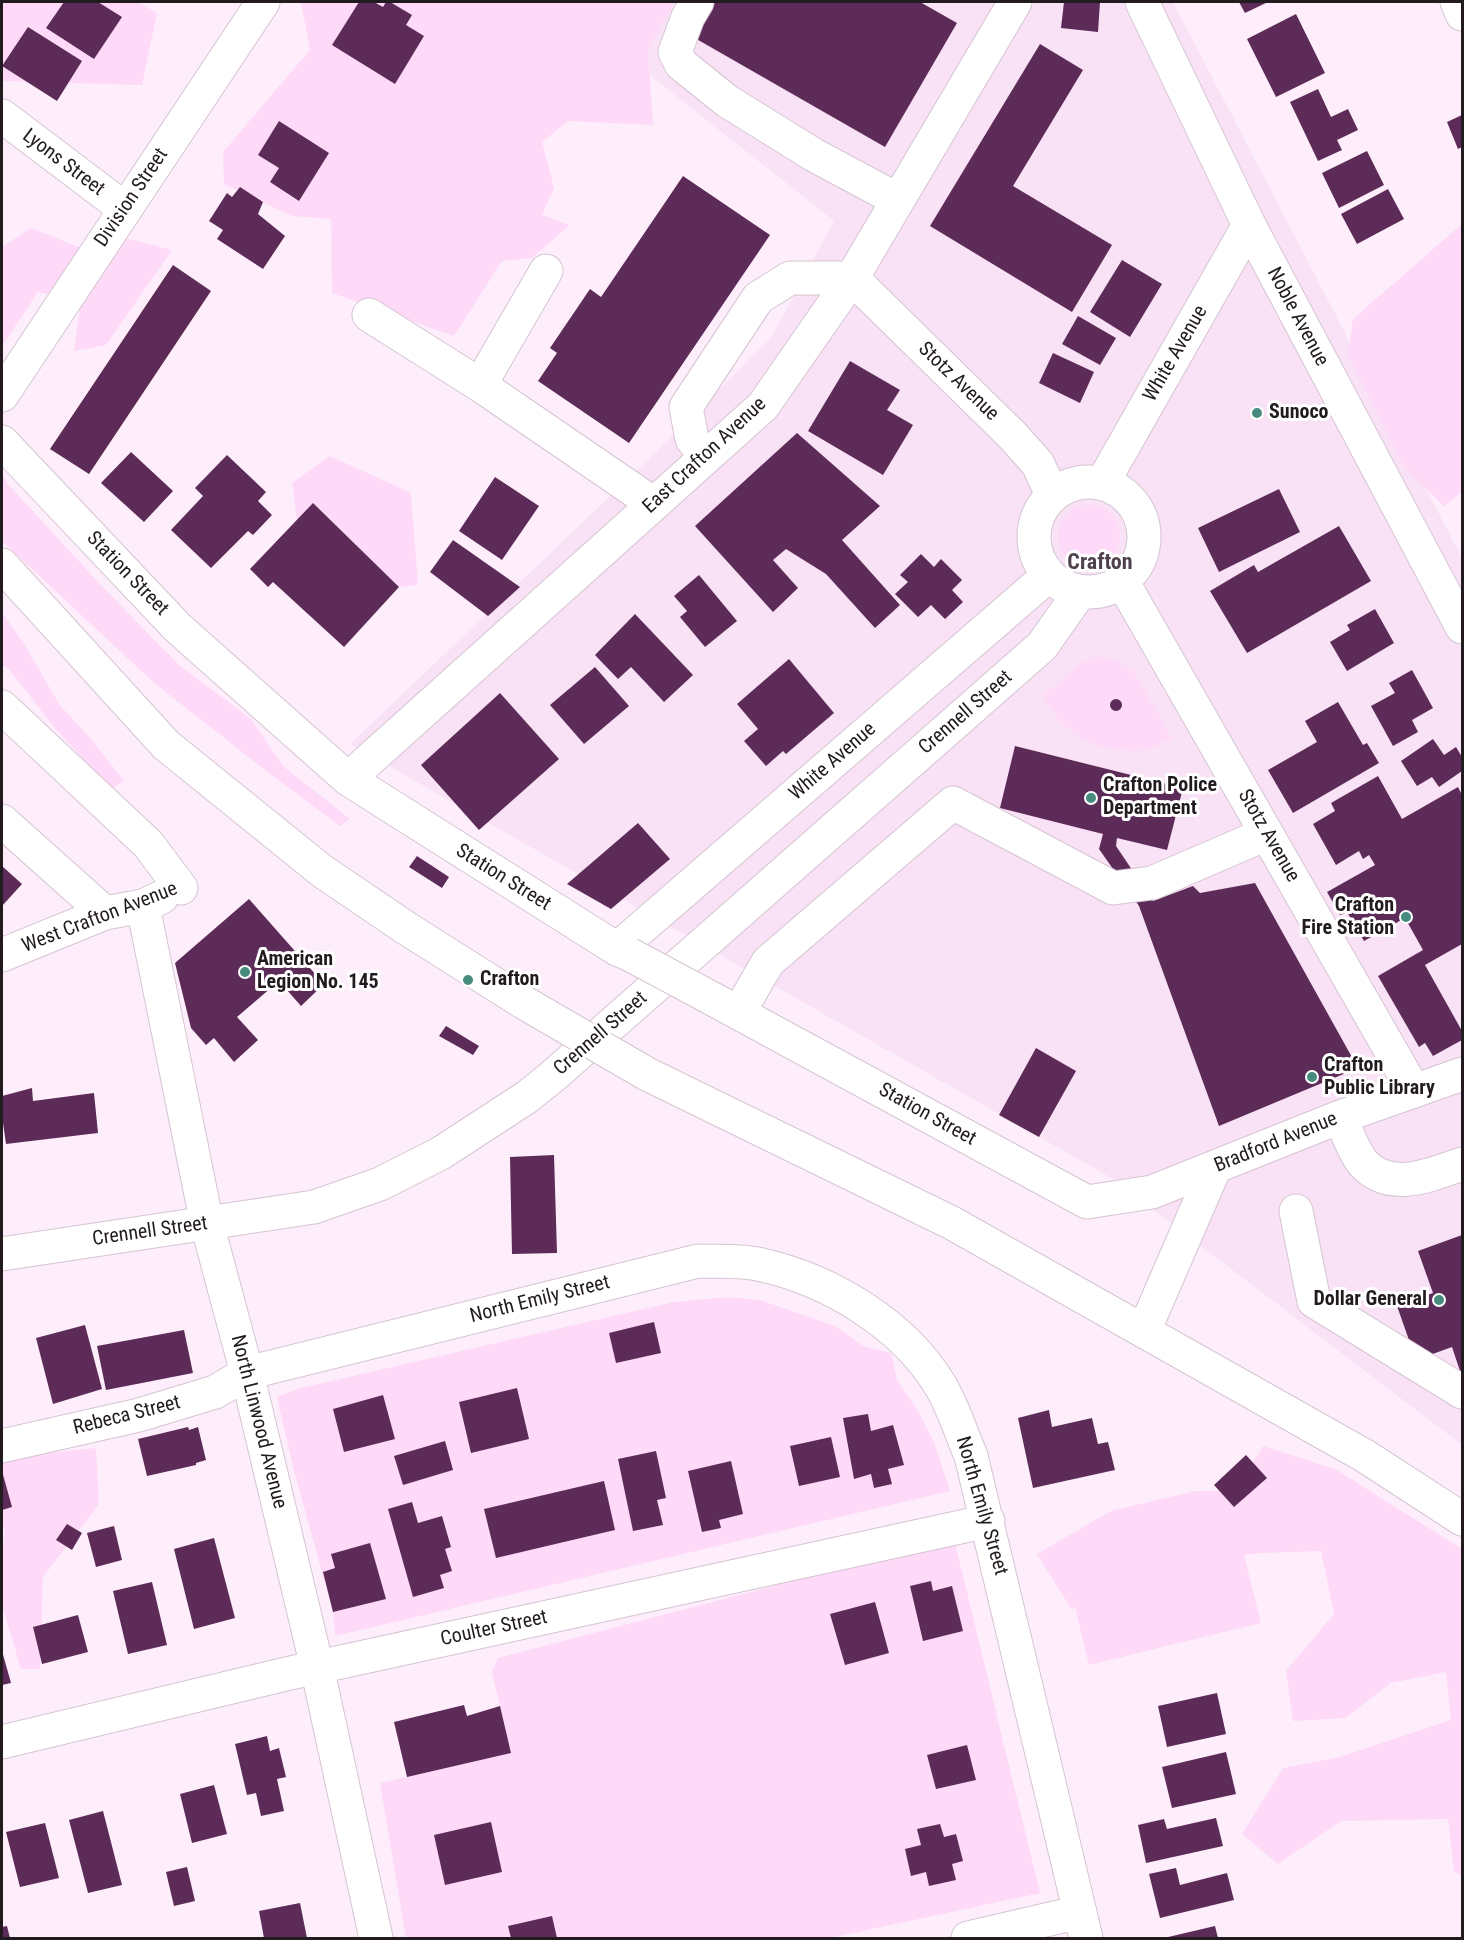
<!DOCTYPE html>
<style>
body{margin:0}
#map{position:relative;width:1464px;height:1940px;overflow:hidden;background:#feeefb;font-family:"Roboto Condensed",sans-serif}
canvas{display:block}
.frame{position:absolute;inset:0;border:3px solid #211b20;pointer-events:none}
</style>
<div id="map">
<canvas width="1464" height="1940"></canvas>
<div class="frame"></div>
</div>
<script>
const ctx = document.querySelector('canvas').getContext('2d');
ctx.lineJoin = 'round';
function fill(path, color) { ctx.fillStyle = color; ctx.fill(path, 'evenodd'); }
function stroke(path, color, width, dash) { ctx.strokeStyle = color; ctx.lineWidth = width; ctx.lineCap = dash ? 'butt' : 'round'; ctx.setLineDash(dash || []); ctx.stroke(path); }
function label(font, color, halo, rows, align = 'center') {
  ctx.font = font + ' "Roboto Condensed",sans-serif'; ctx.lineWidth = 6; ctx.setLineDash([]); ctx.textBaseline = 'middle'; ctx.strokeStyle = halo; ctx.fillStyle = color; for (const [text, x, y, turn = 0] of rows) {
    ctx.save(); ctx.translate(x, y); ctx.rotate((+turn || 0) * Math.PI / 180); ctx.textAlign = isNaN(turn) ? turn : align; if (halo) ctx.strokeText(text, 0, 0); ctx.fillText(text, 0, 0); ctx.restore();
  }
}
fill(new Path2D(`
 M659,2H1173L1462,558V1445L1113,1179L350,744L649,459L771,338L834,221L627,57Z`), '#f9e2f5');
fill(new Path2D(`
 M2,2H138L157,13L142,85L2,81Z
 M301,2H675L648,48L653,125L568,121L542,142L554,188L542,215L570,225L532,258L502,261L454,336L332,293L331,219L292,216L224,184L223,152L310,50Z
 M1462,224V492L1444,506L1405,468L1348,354L1353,319Z
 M31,228L106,258L121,237L172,250L106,345L74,351L81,301L38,292L2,346V247Z
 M330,456L411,493L418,585L399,587L313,503L297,520L292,483Z
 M2,474L8,484L98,582L180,666L251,719L284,767L350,819L340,826L265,770L153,682L2,541Z
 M1058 536a31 31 0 1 1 62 0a31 31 0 1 1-62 0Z
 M2,612L26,647L59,704L92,740L124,781L111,789L53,726L9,669L2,665Z
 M1095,656L1118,661L1134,672L1172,738C1163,743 1152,748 1142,750C1132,752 1119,750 1109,748C1076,740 1060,726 1043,696L1079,664Z
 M728,1297L760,1300L835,1326L863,1346L891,1353L897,1380L917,1409L934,1442L950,1491L335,1636L333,1612L293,1467L277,1397L297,1389L674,1302Z
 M1263,1446L1335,1469L1462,1549V1876L1454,1871L1448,1819L1341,1821L1278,1864L1242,1834L1283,1768L1340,1757L1451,1720L1446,1672L1391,1683L1345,1718L1293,1721L1286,1671L1334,1614L1321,1551L1260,1553L1244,1555L1261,1623L1089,1665L1075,1607L1072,1610L1037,1554L1111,1511L1196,1491H1236Z
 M96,1448L99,1504L43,1577L40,1669H21L2,1605V1556L5,1529L2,1528V1458Z
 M954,1539L1040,1893L830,1938H406L380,1783L511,1753L492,1672L498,1658Z`), '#fed9f8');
fill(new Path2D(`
 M64,2H98L122,17L94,59L46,28Z
 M359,2H374L383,7L386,2H390L412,15L406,25L424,36L395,84L332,45Z
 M714,2H920L957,23L885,147L693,37Z
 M1064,2H1100L1098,32L1061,28Z
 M1239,2H1268L1245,13Z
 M1296,14L1325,73L1276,97L1247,39Z
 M28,27L82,61L57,101L2,66Z
 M1040,44L1083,70L1013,186L1112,245L1072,312L930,226Z
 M1318,89L1331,117L1348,109L1358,130L1337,140L1342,150L1318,161L1290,102Z
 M1462,115V147L1458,149L1447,122Z
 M279,121L329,153L299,201L270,182L279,168L258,155Z
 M1367,151L1384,185L1339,208L1322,173Z
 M683,176L770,235L629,443L538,381L557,353L550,348L590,289L601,297Z
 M240,187L263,202L258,214L285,236L263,269L217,239L223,230L209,221L227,193L232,197Z
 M1388,189L1404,219L1357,244L1341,214Z
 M1122,260L1162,284L1130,337L1090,312Z
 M173,265L211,291L89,474L50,449Z
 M1078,316L1116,338L1100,365L1062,344Z
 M1053,353L1094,372L1080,403L1039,383Z
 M850,361L900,390L887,410L913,425L883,475L808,431Z
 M797,433L880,506L842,540L900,605L875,628L826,574L786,549L773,560L798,588L773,612L695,526Z
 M131,452L173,491L144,522L101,483Z
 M227,455L266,492L258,501L272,515L253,535L248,531L211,568L171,530L203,496L195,488Z
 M495,477L539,506L502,560L459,531Z
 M1279,489L1300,532L1219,572L1198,528Z
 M313,503L399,587L344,647L273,582L268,587L250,569Z
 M1339,526L1371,581L1247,653L1210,591L1254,565L1258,572Z
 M453,540L520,587L488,616L430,572Z
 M921,554L934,567L941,559L962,580L952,590L963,602L945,619L931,605L918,617L895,594L908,582L900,575Z
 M699,575L737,621L705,647L680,617L687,611L674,596Z
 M1375,609L1394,643L1347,671L1330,642L1350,630L1347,625Z
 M635,614L693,675L664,702L631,667L618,679L595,655Z
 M789,659L834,713L786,754L783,751L766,766L744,741L758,729L737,704Z
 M595,667L629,706L584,744L550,705Z
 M1412,670L1433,708L1412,720L1418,732L1393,746L1371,706L1395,693L1389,683Z
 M500,693L559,759L479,830L421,765Z
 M1110 705a6 6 0 1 1 12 0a6 6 0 1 1-12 0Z
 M1338,702L1363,745L1367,743L1379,763L1293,813L1268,770L1317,742L1305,721Z
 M1433,739L1444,755L1456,747L1462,757V771L1439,787L1432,777L1417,786L1401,761Z
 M1015,746L1183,788L1167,850L1117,838L1116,846L1153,901L1193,886L1200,893L1255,883L1358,1068L1219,1126L1139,906L1099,849L1103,834L1000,808Z
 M1378,776L1402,819L1458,787L1462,795V944L1425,965L1462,1031V1040L1433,1056L1425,1043L1419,1047L1378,976L1423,950L1405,918L1364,941L1347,912L1340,915L1327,892L1375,865L1369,855L1363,859L1359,851L1336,865L1313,824L1335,811L1331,803Z
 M638,823L670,859L611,909L567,884Z
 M417,856L449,877L442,888L409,867Z
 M2,866L22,884L2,906Z
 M249,899L324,984L301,1006L279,981L237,1017L258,1040L234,1062L214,1038L206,1045L191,1028L175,963Z
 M446,1026L479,1046L473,1055L439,1036Z
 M1036,1048L1076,1071L1039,1137L999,1115Z
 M32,1088L33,1101L94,1093L98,1133L6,1144L2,1116V1096Z
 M554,1155L557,1253L512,1254L510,1157Z
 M1462,1235V1370L1460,1371L1452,1347L1416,1360L1397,1306L1433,1293L1418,1251Z
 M654,1322L661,1353L616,1363L609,1333Z
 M85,1325L102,1389L53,1404L36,1338Z
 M184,1330L193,1373L106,1390L97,1346Z
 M517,1388L529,1439L471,1453L459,1402Z
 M383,1395L395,1439L344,1452L333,1409Z
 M1049,1410L1052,1427L1092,1418L1098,1444L1108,1442L1115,1470L1033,1488L1018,1418Z
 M868,1414L871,1431L893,1425L904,1465L888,1469L892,1484L874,1488L871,1474L854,1479L843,1418Z
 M188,1427L189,1430L198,1427L206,1460L196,1463V1465L147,1476L138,1439Z
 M831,1437L840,1477L799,1486L790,1446Z
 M445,1441L453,1470L403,1485L394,1456Z
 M656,1451L666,1498L657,1500L663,1525L633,1531L618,1459Z
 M1246,1455L1267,1478L1234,1507L1214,1485Z
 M731,1461L743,1514L719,1520L721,1528L702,1532L688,1471Z
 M2,1471L12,1507L2,1510Z
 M604,1481L615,1530L496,1558L484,1509Z
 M412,1502L418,1523L442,1516L451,1547L445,1549L452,1571L440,1575L444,1588L413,1597L388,1509Z
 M67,1524L82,1533L72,1550L56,1540Z
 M114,1526L122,1560L96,1567L87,1533Z
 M214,1538L235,1618L194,1629L174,1549Z
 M370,1543L386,1599L333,1612L323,1572L335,1568L331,1554Z
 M931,1581L933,1591L952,1586L963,1631L923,1641L910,1586Z
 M152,1582L167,1645L128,1654L113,1591Z
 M875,1602L889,1653L845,1665L830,1614Z
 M78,1615L88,1652L42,1664L33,1627Z
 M2,1651L11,1683L2,1685Z
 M1217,1693L1226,1734L1167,1747L1158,1706Z
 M464,1705L467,1716L500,1706L511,1753L407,1777L394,1722Z
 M267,1736L270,1751L279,1748L286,1777L277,1779L284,1811L261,1816L256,1793L247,1795L235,1744Z
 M967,1745L976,1780L936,1789L927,1755Z
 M1226,1752L1236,1794L1172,1808L1162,1767Z
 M214,1785L227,1834L192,1843L180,1794Z
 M103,1811L122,1885L88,1893L69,1820Z
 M1216,1818L1223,1846L1146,1863L1138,1825L1164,1819L1167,1829Z
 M491,1822L502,1872L445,1885L434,1835Z
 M45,1823L59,1878L20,1887L6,1832Z
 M940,1824L944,1837L956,1834L963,1861L952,1864L956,1880L929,1886L926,1872L911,1876L905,1849L921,1845L917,1829Z
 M187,1867L195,1901L174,1906L166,1872Z
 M1176,1868L1180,1885L1227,1873L1234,1900L1160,1918L1149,1874Z
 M300,1903L307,1938H264L259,1911Z
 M552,1916L557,1938H511L508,1926Z
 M7,1926L10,1938H2V1927Z
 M1215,1926L1218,1938H1164Z`), '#5d2b58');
const minor = new Path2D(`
 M697,2L688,17L675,52L681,64L727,101L814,155L898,200
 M1457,2L1462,14
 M2,116L125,209
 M546,271L480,385L654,504
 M369,315L480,385
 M2,395L263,2
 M2,442L178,628L348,779L617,949L629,954
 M706,457L692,439L686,407L758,298L790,278H852L1013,436L1038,464L1052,495
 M1103,482L1249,225
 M2,565L166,745L322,871L406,928L523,1002
 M2,707L148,844L181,888
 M348,779L763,406L852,278L1015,2
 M2,821L105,913
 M143,906L207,1224L247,1373L317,1667L376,1938
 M617,949L1049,575
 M2,955L105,913L143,906L162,897
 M711,998L1087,1202L1152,1192L1340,1117L1414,1091
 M739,1012L768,962L953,803L1113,888L1152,883L1266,834
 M647,1074L952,1223L1365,1456L1462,1519
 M1340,1117C1347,1131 1353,1151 1363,1163C1390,1193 1430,1175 1462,1164
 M1296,1211L1314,1301L1462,1392
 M1144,1331L1215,1167
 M2,1446L139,1415L215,1392L247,1373L698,1261C719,1262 742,1260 762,1265C830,1280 904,1325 940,1385C953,1406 961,1433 971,1456L1086,1938
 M2,1742L286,1674L988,1521
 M968,1938L1080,1912`);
const major = new Path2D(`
 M1142,2L1249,225L1462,627
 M1034 537a55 55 0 1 1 110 0a55 55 0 1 1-110 0Z
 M1122,581L1414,1091L1462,1074
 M2,1254L314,1207L380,1184L441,1153L527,1097L553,1076L1042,646L1080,592`);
stroke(minor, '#d5c5d2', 35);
stroke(major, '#d5c5d2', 35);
stroke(minor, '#fff', 33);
stroke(major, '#fff', 33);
const minorBridge = new Path2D(`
 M629,954L711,998
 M523,1002L647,1074`);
stroke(minorBridge, '#d5c5d2', 35, []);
stroke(minorBridge, '#fff', 33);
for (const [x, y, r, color] of [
 [1257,413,6,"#478b7f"],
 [1091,798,6,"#478b7f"],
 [1406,917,6,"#478b7f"],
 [245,972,6,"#478b7f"],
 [468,980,6,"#478b7f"],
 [1312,1077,6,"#478b7f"],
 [1439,1300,6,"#478b7f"]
]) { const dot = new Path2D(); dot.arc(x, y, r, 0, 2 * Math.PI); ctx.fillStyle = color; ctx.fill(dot); stroke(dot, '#fff', 2); }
label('20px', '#211b20', '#fff', [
 ["Lyons Street",63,163,37],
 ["Division Street",132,198,-56],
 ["Noble Avenue",1297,317,62],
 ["White Avenue",1176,354,-60],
 ["Stotz Avenue",958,382,44],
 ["East Crafton Avenue",705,456,-43],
 ["Station Street",127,574,46],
 ["Crennell Street",966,713,-41],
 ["White Avenue",833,762,-41],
 ["Stotz Avenue",1268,836,60],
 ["Station Street",503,878,32],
 ["West Crafton Avenue",100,918,-21],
 ["Crennell Street",601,1034,-41],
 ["Station Street",927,1115,29],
 ["Bradford Avenue",1276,1143,-22],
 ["Crennell Street",150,1232,-8],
 ["North Emily Street",540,1300,-14],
 ["Rebeca Street",127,1416,-14],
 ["North Linwood Avenue",258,1422,76],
 ["North Emily Street",981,1506,74],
 ["Coulter Street",494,1629,-12]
]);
label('bold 20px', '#211b20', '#fff', [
 ["Sunoco",1269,413],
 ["Crafton Police",1103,786],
 ["Department",1103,809],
 ["Crafton",1394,906,"right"],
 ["Fire Station",1394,929,"right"],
 ["American",257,960],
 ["Legion No. 145",257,983],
 ["Crafton",480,980],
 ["Crafton",1324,1066],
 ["Public Library",1324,1089],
 ["Dollar General",1427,1300,"right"]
], 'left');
label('bold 22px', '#4f424d', '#fff', [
 ["Crafton",1100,563]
]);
</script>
